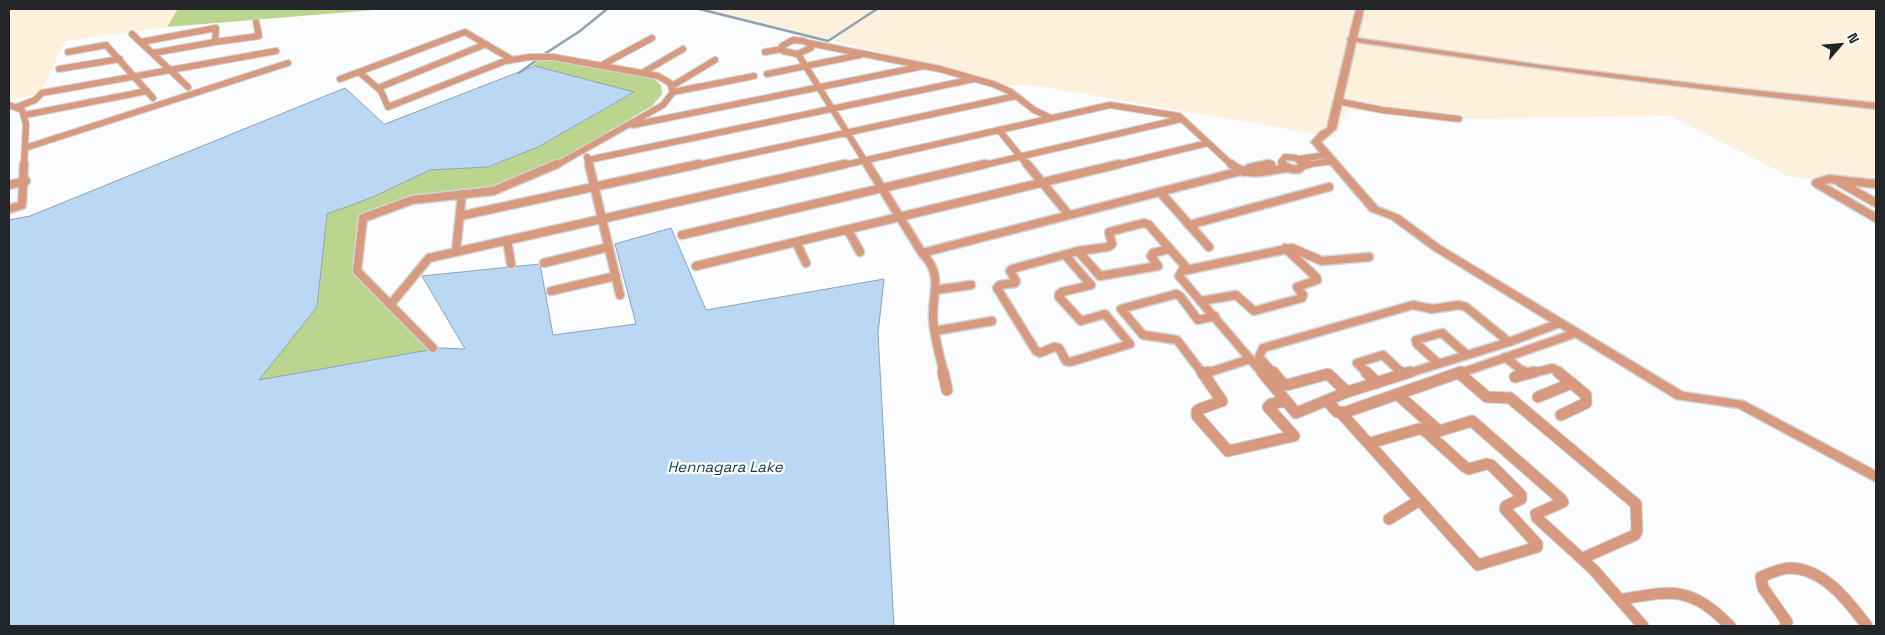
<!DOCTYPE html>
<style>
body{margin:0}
#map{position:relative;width:1885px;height:635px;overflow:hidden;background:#fafcfe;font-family:"Space Grotesk",sans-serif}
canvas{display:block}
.frame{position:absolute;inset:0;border:10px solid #222629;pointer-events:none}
.north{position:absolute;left:1815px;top:20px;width:50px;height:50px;-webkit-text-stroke:4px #fff;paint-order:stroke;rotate:63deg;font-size:14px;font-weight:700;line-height:20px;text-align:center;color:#222629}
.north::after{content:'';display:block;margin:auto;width:18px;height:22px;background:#222629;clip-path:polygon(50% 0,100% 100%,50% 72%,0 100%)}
</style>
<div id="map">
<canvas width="1885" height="635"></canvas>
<div class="frame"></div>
<div class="north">N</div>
</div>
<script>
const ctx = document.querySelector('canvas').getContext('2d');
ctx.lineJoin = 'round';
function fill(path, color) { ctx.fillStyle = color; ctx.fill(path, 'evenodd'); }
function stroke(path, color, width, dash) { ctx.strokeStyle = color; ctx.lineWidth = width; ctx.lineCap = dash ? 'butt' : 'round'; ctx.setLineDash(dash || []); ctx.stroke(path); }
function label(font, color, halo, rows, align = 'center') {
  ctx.font = font + ' "Space Grotesk",sans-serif'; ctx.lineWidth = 4.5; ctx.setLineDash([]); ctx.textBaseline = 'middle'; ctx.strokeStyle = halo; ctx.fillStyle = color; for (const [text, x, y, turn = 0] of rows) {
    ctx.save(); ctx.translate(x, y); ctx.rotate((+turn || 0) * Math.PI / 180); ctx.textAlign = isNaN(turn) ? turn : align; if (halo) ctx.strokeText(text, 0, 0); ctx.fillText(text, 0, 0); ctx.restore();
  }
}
fill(new Path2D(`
 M9,9H178L167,27L65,41L40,94L9,100Z
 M701,9H1876V182L1790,177L1671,116L1454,119L1347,110L1334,137L1038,86L1003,85L937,66Z`), '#fdf0dc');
fill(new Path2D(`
 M178,9H386L167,27Z
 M542,59L646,76C655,79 663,83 662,94L652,106C601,135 551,169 496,187L417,195L359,218L354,271L429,350L258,381L317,307L327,214L373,197L430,170L489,167L538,147L633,93L532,65Z`), '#bbd58e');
const water = new Path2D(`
 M535,66L634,92L538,147L488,167L430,170L373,197L327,214L317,307L259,380L440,348L465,349L422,276L540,264L553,335L636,324L615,244L671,228L706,310L884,279L878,333L894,626H9V220L30,216L345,88L384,124Z`);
fill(water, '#bad8f3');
stroke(water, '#8ca3b6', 1);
stroke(new Path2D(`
 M699,9L828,41L877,9
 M543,55L580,31L607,9
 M519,73L538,59`), '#8ca3b6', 2.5);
const minorFar2 = new Path2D(`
 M132,34L188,87
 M793,40L804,41L811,45V48L797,54L783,51L782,46Z
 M141,42L216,28L215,42L259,36L256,22
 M809,43L940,69L993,84L1011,92L1034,110L1051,118
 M68,52L106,45L153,98
 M765,52L782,49
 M153,53L215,42
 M798,54L868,166
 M511,59L465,32L359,72L381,91L388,107L505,61L530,57H553L658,76L670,83L673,92L663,105L555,166
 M602,65L652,38
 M59,69L120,59
 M642,73L683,49
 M767,74L860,55
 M340,79L359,72
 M672,86L715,60
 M378,88L486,44
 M673,92L754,76
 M1337,101L1382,110L1459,119
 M9,105L22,110L26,124L24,166
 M17,107L35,100L42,93L276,51
 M25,115L147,91
 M633,125L924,66
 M999,130L1028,166
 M25,148L288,63
 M587,157L589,166
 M1299,159L1327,155
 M588,160L974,79
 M1304,165L1333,161
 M693,166L1016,96
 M840,166L1110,105L1179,116L1233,166
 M980,166L1181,119
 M1113,166L1208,143
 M1262,166L1272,164
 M1284,166L1281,162L1285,157L1296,158L1304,166`);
const minorFar1 = new Path2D(`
 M589,164L620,295
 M867,164L922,253L1241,171
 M1027,164L1069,215
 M1231,164C1246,178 1268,171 1286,168
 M1283,164C1289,170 1300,172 1303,164
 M1304,165L1308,164
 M1244,172L1249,168L1269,164
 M1839,182L1876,203
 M1876,184L1829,179L1816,183L1876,218
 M9,185L26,181
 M1160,192L1209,247
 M9,209L22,205L24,164
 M460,216L699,164
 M1144,223L1149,225L1170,249L1153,253L1151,256L1158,266L1100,276L1078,251L1108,247L1112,244L1109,232Z
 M1189,225L1329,187
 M848,230L860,252
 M682,235L985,164
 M507,240L511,264
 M796,242L806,263
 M1170,249L1185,266L1179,276L1263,374
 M456,251L462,194
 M922,253C944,275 932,293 933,319C934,337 940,356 944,374
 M1065,255L1091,285L1062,292L1059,294V297L1081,321L1105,314L1130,344L1070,362L1066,361L1059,348L1054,347L1040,353L1036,351L997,288L1000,285L1015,283L1016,281L1010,271L1012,269L1078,251
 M544,263L609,247
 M696,266L1119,164
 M1182,271L1292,248L1322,261L1369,257
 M935,290L971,285
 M551,291L616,276
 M1201,301L1236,295L1254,311L1302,298L1303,295L1297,287L1317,280L1316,277L1285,248
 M390,305L429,258L845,164
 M935,331L992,321
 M433,348L357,271L363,218L412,200L493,191L557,164
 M1505,357L1526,374
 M1438,363L1417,344L1416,340L1442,333L1466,354
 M1203,374L1177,340L1143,335L1121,309L1176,294L1180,296L1198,320L1215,316
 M1204,374L1250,359
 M1274,374L1259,357L1263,348L1413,305L1432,309L1459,305L1466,307L1509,342
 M1368,374L1357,363L1383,355L1403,374
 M1406,374L1509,342L1560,323
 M1458,374L1576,333
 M1529,374L1553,368L1560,374`);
const minor = new Path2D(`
 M943,372L947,390
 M1202,372L1222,401L1200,409L1197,411V416L1228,451L1294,436L1268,407L1271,404L1286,401
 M1262,372L1296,413L1347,392L1410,372
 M1273,372L1282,383L1287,385L1328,374L1347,392
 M1366,372L1377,383
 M1401,372L1403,374
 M1524,372L1526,374
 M1558,372L1586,395V403L1561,415
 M1459,373L1487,397L1510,398L1636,504L1637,531L1635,535L1583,558
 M1203,374L1208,372
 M1515,377L1534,372
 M1397,394L1439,431L1472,421L1561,499L1563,502L1536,514L1537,518L1593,569L1643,626
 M1538,397L1572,383
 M1327,401L1337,412H1346L1461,372
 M1341,413L1478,565L1537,547V544L1505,509L1506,506L1521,499V495L1491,465L1486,464L1469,469L1465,467L1424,430L1419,429L1370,443
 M1389,519L1420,500
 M1623,599C1675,590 1691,587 1730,626
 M1785,626L1787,622L1763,588L1761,577C1770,573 1781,568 1791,568C1824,569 1849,602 1867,626`);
const tertiary = new Path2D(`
 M1356,9H1364L1357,38L1541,65L1714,86L1876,103V109C1702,90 1529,68 1356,42L1336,129L1321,142L1378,207L1399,215L1441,246L1683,392L1744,401L1876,471V482L1738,408L1676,399L1433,250L1391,219L1370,211L1311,142L1320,132L1327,128L1348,41L1347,39L1349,37Z`);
stroke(minorFar2, '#d3d5d8', 8);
stroke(minorFar1, '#d3d5d8', 11);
stroke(minor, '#d3d5d8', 13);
stroke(tertiary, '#d3d5d8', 3);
stroke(minorFar2, '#d79a7f', 6);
stroke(minorFar1, '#d79a7f', 8);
stroke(minor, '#d79a7f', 11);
fill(tertiary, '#d79a7f');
label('italic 15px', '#163852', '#fff', [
 ["Hennagara Lake",725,468]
]);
</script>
